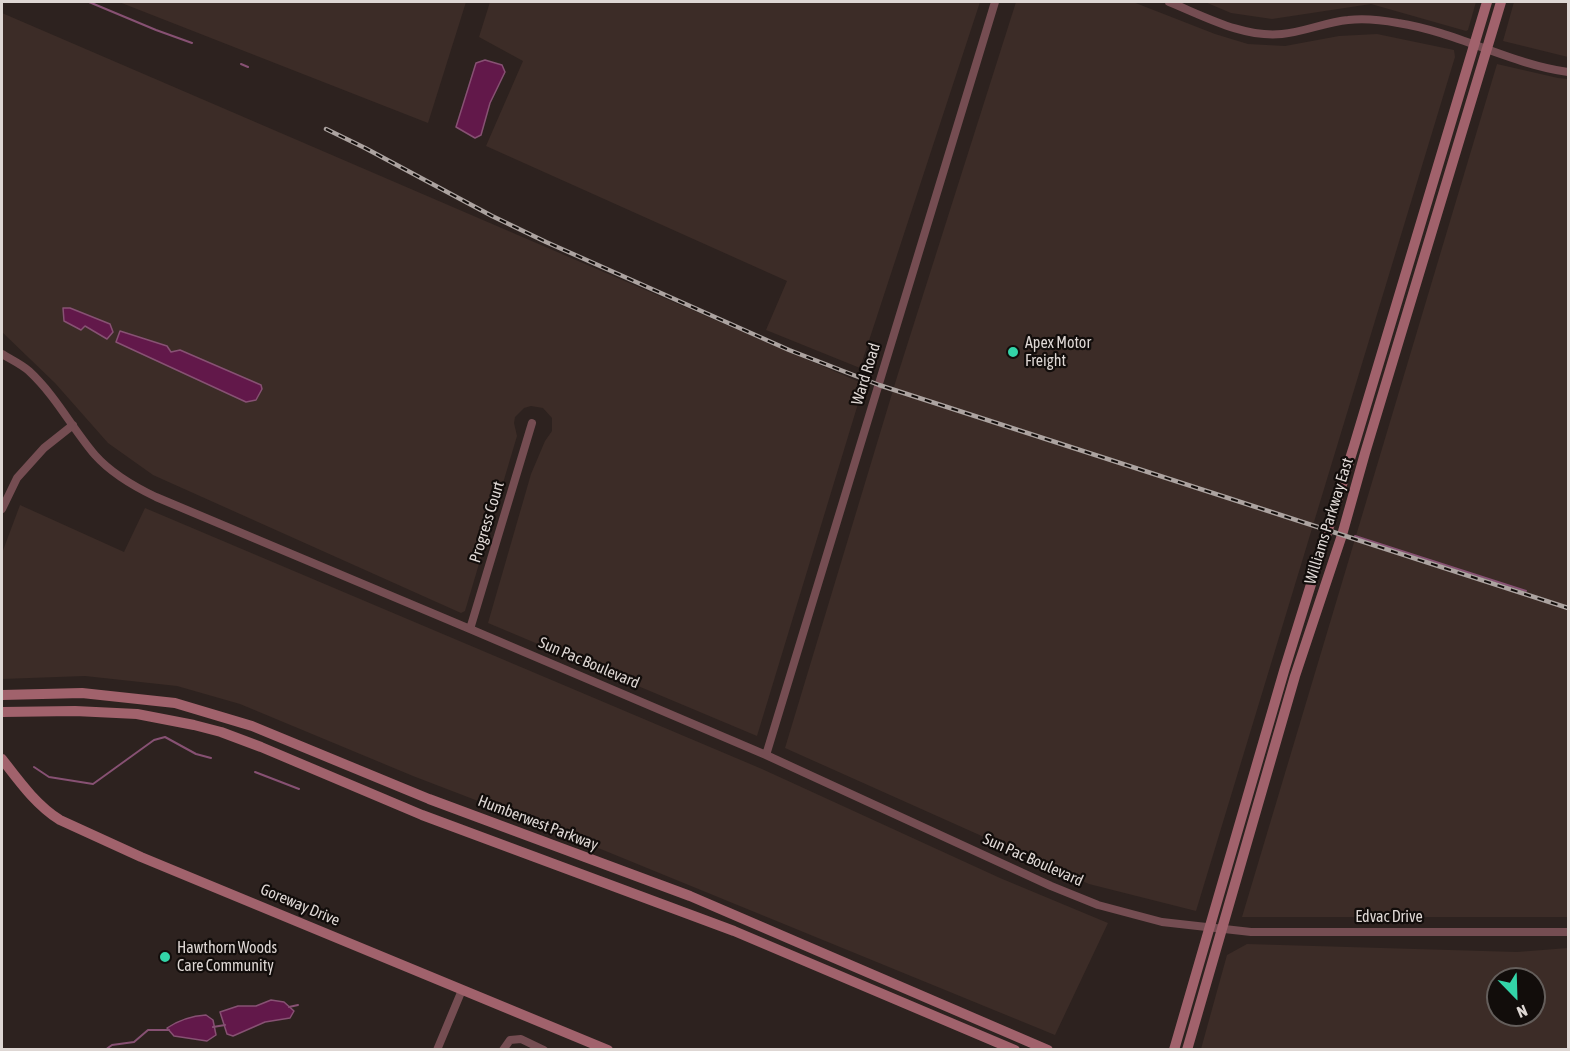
<!DOCTYPE html>
<style>
body{margin:0}
#map{position:relative;width:1570px;height:1051px;overflow:hidden;background:#2d221f;font-family:"Asap Condensed",sans-serif}
canvas{display:block}
.frame{position:absolute;inset:0;border:3px solid #ded7d4;pointer-events:none}
.north{position:absolute;left:1486px;top:967px;width:60px;height:60px;box-sizing:border-box;background:#120d0b;border:2px solid #645e5b;border-radius:50%;rotate:157deg;font-size:16px;font-weight:700;line-height:24px;text-align:center;color:#ded7d4}
.north::after{content:'';display:block;margin:auto;width:21px;height:27px;background:#33d4a8;clip-path:polygon(50% 0,100% 100%,50% 72%,0 100%)}
</style>
<div id="map">
<canvas width="1570" height="1051"></canvas>
<div class="frame"></div>
<div class="north">N</div>
</div>
<script>
const ctx = document.querySelector('canvas').getContext('2d');
ctx.lineJoin = 'round';
function fill(path, color) { ctx.fillStyle = color; ctx.fill(path, 'evenodd'); }
function stroke(path, color, width, dash) { ctx.strokeStyle = color; ctx.lineWidth = width; ctx.lineCap = dash ? 'butt' : 'round'; ctx.setLineDash(dash || []); ctx.stroke(path); }
function label(font, color, halo, rows, align = 'center') {
  ctx.font = font + ' "Asap Condensed",sans-serif'; ctx.lineWidth = 4.5; ctx.setLineDash([]); ctx.textBaseline = 'middle'; ctx.strokeStyle = halo; ctx.fillStyle = color; for (const [text, x, y, turn = 0] of rows) {
    ctx.save(); ctx.translate(x, y); ctx.rotate((+turn || 0) * Math.PI / 180); ctx.textAlign = isNaN(turn) ? turn : align; if (halo) ctx.strokeText(text, 0, 0); ctx.fillText(text, 0, 0); ctx.restore();
  }
}
fill(new Path2D(`
 M119,2H466L428,123Z
 M490,2H980L860,368L766,330L787,281L486,146L523,61L479,37Z
 M1016,2H1133L1215,34L1248,44L1285,46L1339,36L1377,34L1454,50L1455,57L1196,911L1089,884L785,748L897,377Z
 M1205,2H1476L1468,30L1466,31L1371,4L1272,19L1231,13Z
 M1514,2H1568V57L1503,41Z
 M2,13L864,384L757,736L488,623L531,474L545,441L552,431V418L543,408L531,406L524,408L515,417L514,423L517,436L465,611L461,613L153,475L108,443L55,383L2,332Z
 M1497,64L1558,78L1568,79V917H1242Z
 M20,505L124,552L145,508L762,769L1000,878L1108,923L1055,1035L564,834L413,776L240,704L177,686L85,676L2,679V553Z
 M1247,944L1517,952L1568,948V1049H1201L1227,955ZM1498,979H1534V1015H1498Z`), '#3c2c27');
const water = new Path2D(`
 M485,60L502,65L505,72L490,103L481,135L475,138L456,127L476,63Z
 M63,308H70L110,324L113,332L107,339L85,326L81,330L64,321Z
 M120,331L167,346L171,352L180,350L261,385L262,389L256,400L246,402L116,342Z
 M271,1000L284,1002L294,1011L290,1018L265,1022L233,1036L227,1034L220,1012L238,1006H256Z
 M206,1015L213,1020L216,1035L207,1041L174,1036L167,1028C179,1020 191,1016 206,1015Z`);
fill(water, '#62184a');
stroke(water, '#875173', 1.5);
stroke(new Path2D(`
 M89,2L156,30L192,43
 M241,64L248,67
 M1355,536L1526,591
 M34,767L49,777L93,784L154,740L165,737L196,754L211,758
 M255,772L299,789
 M289,1007L298,1005
 M213,1027L225,1025
 M105,1050L112,1045L134,1042L148,1030H169`), '#875173', 2);
stroke(new Path2D(`
 M1169,2C1204,16 1243,38 1282,34C1304,32 1326,22 1348,20C1365,18 1382,20 1398,23C1457,32 1510,64 1568,72
 M2,354C10,359 21,364 29,371C56,396 72,428 95,455C111,473 135,487 156,497L470,629L766,755L1051,886L1098,905L1162,922L1251,932H1568
 M2,509L17,478L44,448L73,425
 M470,629L532,423
 M766,755L995,2
 M437,1050L462,990
 M503,1050L510,1040L521,1039L544,1050`), '#754d52', 8);
stroke(new Path2D(`
 M2,695L82,693L175,703L252,726L429,799L690,896L1048,1050
 M2,712L75,711L137,714L194,725L221,732L261,747L422,815L734,931L1015,1050
 M2,759C19,781 36,805 60,820L141,857L608,1050
 M1174,1050L1284,671L1354,446L1487,2
 M1187,1050L1295,676L1342,535L1365,453L1501,2`), '#a1626c', 10);
const rail = new Path2D(`
 M326,129L365,148L492,216L546,242L789,350L879,385L1568,608`);
stroke(rail, '#aca3a0', 4.5);
stroke(rail, '#120d0b', 2, [7]);
for (const [x, y, r, color] of [
 [1013,352,6,"#33d4a8"],
 [165,957,6,"#33d4a8"]
]) { const dot = new Path2D(); dot.arc(x, y, r, 0, 2 * Math.PI); ctx.fillStyle = color; ctx.fill(dot); stroke(dot, '#120d0b', 2); }
label('16px', '#ded7d4', '#120d0b', [
 ["Apex Motor",1025,343],
 ["Freight",1025,361],
 ["Hawthorn Woods",177,948],
 ["Care Community",177,966]
], 'left');
label('16px', '#ded7d4', '#120d0b', [
 ["Ward Road",866,374,-73],
 ["Williams Parkway East",1329,521,-73],
 ["Progress Court",487,522,-73],
 ["Sun Pac Boulevard",589,663,23],
 ["Humberwest Parkway",538,823,21],
 ["Sun Pac Boulevard",1033,860,24],
 ["Goreway Drive",300,905,23],
 ["Edvac Drive",1389,917]
]);
</script>
